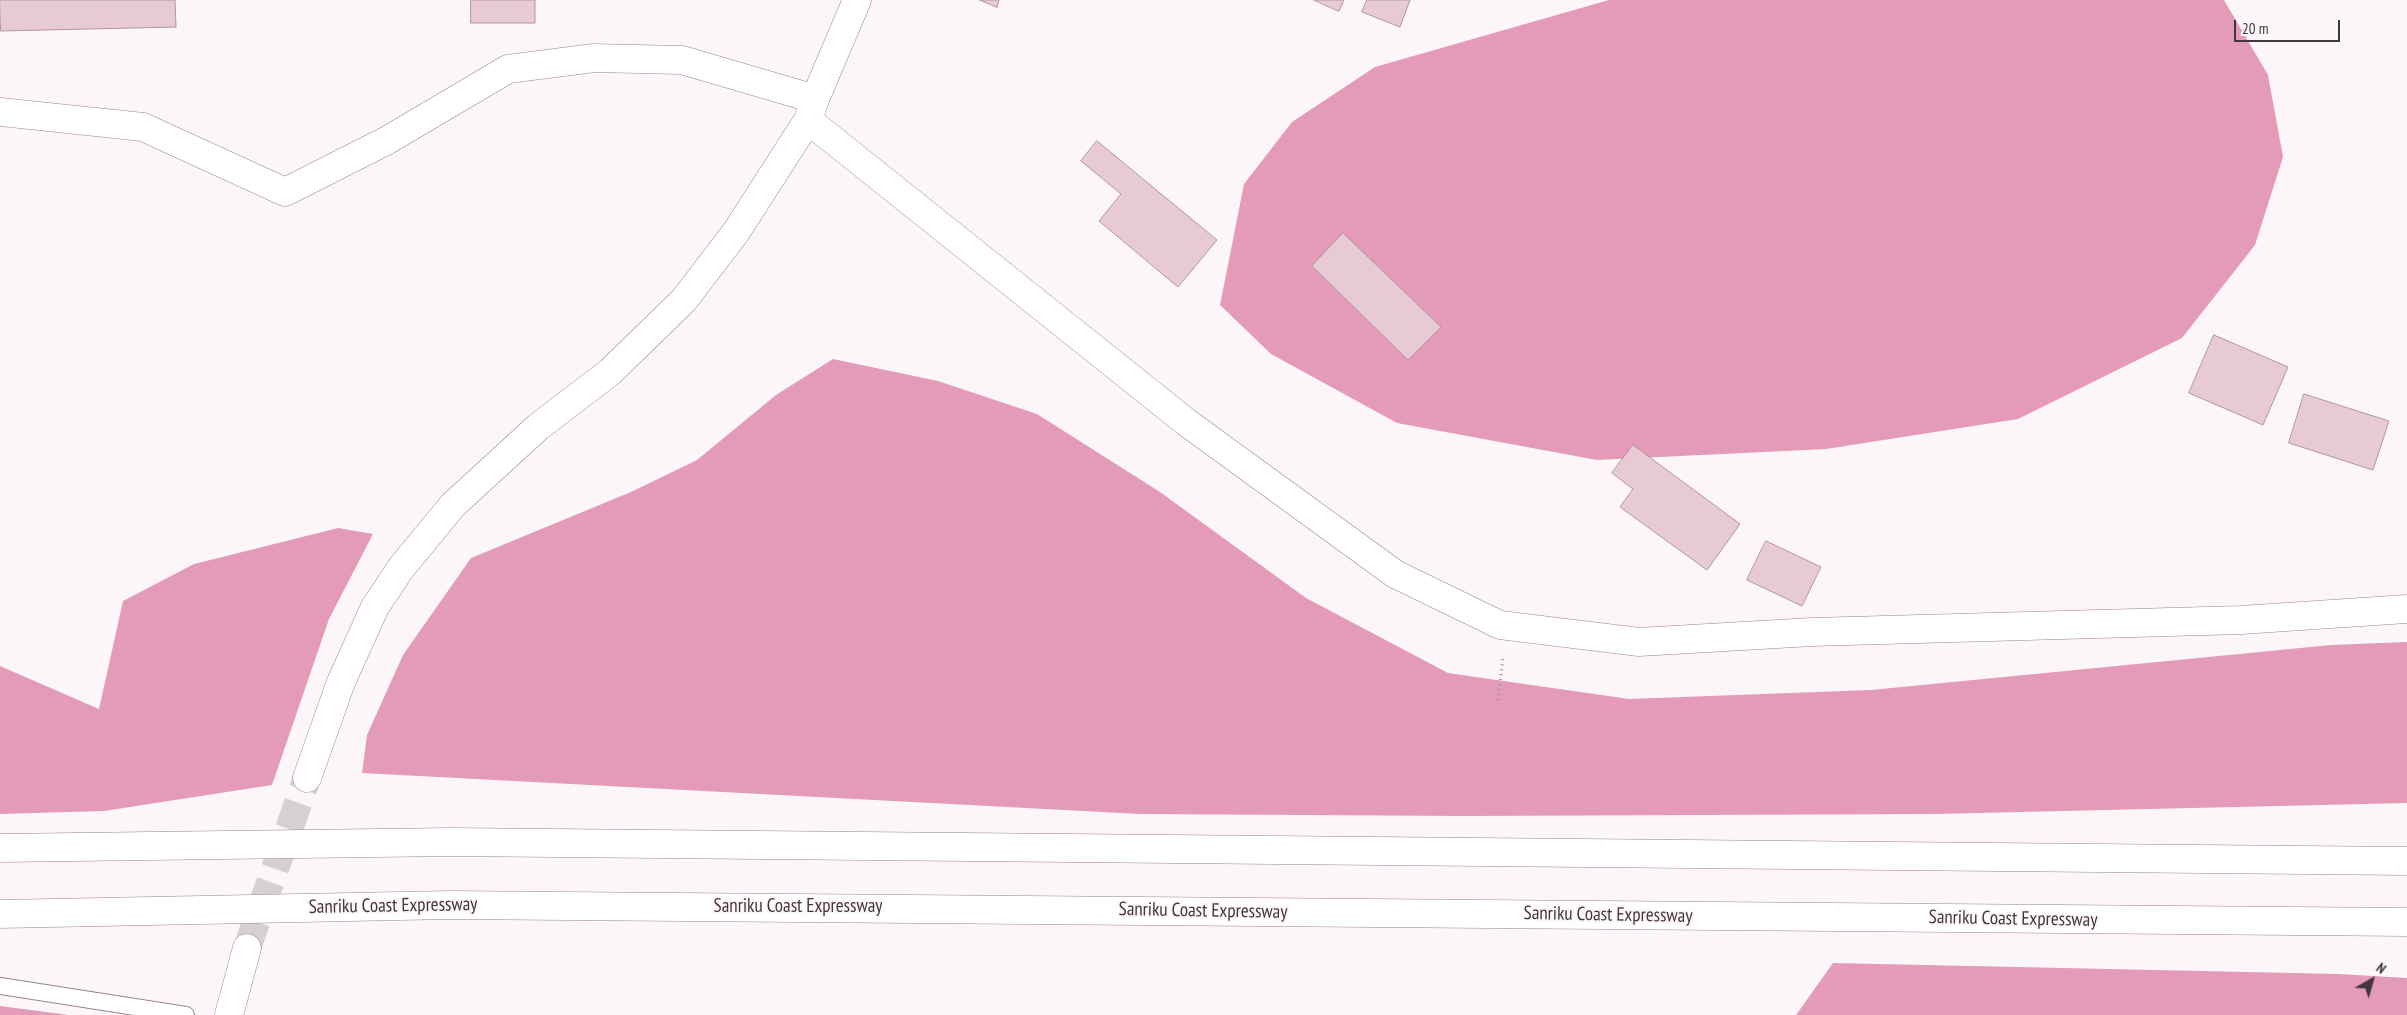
<!DOCTYPE html>
<style>
body{margin:0}
#map{position:relative;width:2407px;height:1015px;overflow:hidden;background:#fcf6f8;font-family:"PT Sans Narrow",sans-serif}
canvas{display:block}
.north{position:absolute;left:2347px;top:955px;width:50px;height:50px;-webkit-text-stroke:4px #fcf6f8;paint-order:stroke;rotate:38deg;font-size:14px;font-weight:700;line-height:20px;text-align:center;color:#43373c}
.north::after{content:'';display:block;margin:auto;width:18px;height:22px;background:#43373c;clip-path:polygon(50% 0,100% 100%,50% 72%,0 100%)}
.scale{position:absolute;left:2234px;top:20px;width:106px;height:22px;box-sizing:border-box;border:2px solid #43373c;border-top:0;padding-left:6px;font-size:15px;line-height:18px;white-space:nowrap;color:#43373c;-webkit-text-stroke:4px #fcf6f8;paint-order:stroke}
</style>
<div id="map">
<canvas width="2407" height="1015"></canvas>
<div class="north">N</div>
<div class="scale">20 m</div>
</div>
<script>
const ctx = document.querySelector('canvas').getContext('2d');
ctx.lineJoin = 'round';
function fill(path, color) { ctx.fillStyle = color; ctx.fill(path, 'evenodd'); }
function stroke(path, color, width, dash) { ctx.strokeStyle = color; ctx.lineWidth = width; ctx.lineCap = dash ? 'butt' : 'round'; ctx.setLineDash(dash || []); ctx.stroke(path); }
function label(font, color, halo, rows, align = 'center') {
  ctx.font = font + ' "PT Sans Narrow",sans-serif'; ctx.lineWidth = 4; ctx.setLineDash([]); ctx.textBaseline = 'middle'; ctx.strokeStyle = halo; ctx.fillStyle = color; for (const [text, x, y, turn = 0] of rows) {
    ctx.save(); ctx.translate(x, y); ctx.rotate((+turn || 0) * Math.PI / 180); ctx.textAlign = isNaN(turn) ? turn : align; if (halo) ctx.strokeText(text, 0, 0); ctx.fillText(text, 0, 0); ctx.restore();
  }
}
fill(new Path2D(`
 M1609,0H2224L2268,75L2283,157L2255,245L2182,338L2018,419L1826,449L1597,460L1397,423L1271,354L1220,305L1244,184L1292,122L1375,67Z
 M833,359L938,381L1037,414L1160,492L1306,598L1448,673L1629,699L1871,690L2331,645L2407,642V803L1934,814L1464,816L1140,814L362,773L367,735L403,655L471,558L631,492L697,460L776,395Z
 M338,528L373,534L329,619L272,785L104,811L0,814V666L99,709L123,601L194,564Z
 M1833,963L2339,974L2407,978V1015H1796Z
 M0,1006L69,1015H0Z`), '#e39bb9');
const building = new Path2D(`
 M0,0H175L176,27L1,31Z
 M471,0H535V23H471Z
 M980,0H999L997,7Z
 M1314,0H1344L1339,11Z
 M1367,0H1410L1400,27L1362,12Z
 M1097,141L1217,240L1178,287L1099,221L1121,194L1081,161Z
 M1343,233L1441,327L1408,360L1312,266Z
 M2214,335L2288,367L2263,425L2189,393Z
 M2304,394L2389,421L2373,470L2289,443Z
 M1633,445L1740,524L1707,570L1620,507L1633,489L1612,473Z
 M1766,541L1821,567L1802,606L1747,580Z`);
fill(building, '#e8cad5');
stroke(building, '#b195a0', 1);
stroke(new Path2D(`
 M247,948L307,778`), '#d7d0d2', 28, [28, 14]);
const lane = new Path2D(`
 M0,986L186,1015`);
const street = new Path2D(`
 M0,112L143,127L285,192L386,141L508,69L594,58L682,60L815,99`);
const secondary = new Path2D(`
 M808,120L1186,422L1395,574L1500,625L1639,642L1812,632L2241,620L2407,609
 M307,778L341,682L375,607L401,568L453,505L538,427L610,372L684,300L736,232L808,120L815,99L857,0
 M229,1015L247,948`);
const highway = new Path2D(`
 M0,848L451,842L2407,861
 M0,914L450,905L2407,922`);
stroke(lane, '#9e828d', 18);
stroke(street, '#9e828d', 29);
stroke(secondary, '#9e828d', 29);
stroke(highway, '#9e828d', 29);
stroke(new Path2D(`
 M1498,700L1503,658`), '#988e92', 3, [1, 4]);
stroke(lane, '#fff', 16);
stroke(street, '#fff', 28);
stroke(secondary, '#fff', 28);
stroke(highway, '#fff', 28);
label('19px', '#43373c', '#fcf6f8', [
 ["Sanriku Coast Expressway",393,906,-1],
 ["Sanriku Coast Expressway",798,907],
 ["Sanriku Coast Expressway",1203,911,1],
 ["Sanriku Coast Expressway",1608,915,1],
 ["Sanriku Coast Expressway",2013,919,1]
]);
</script>
